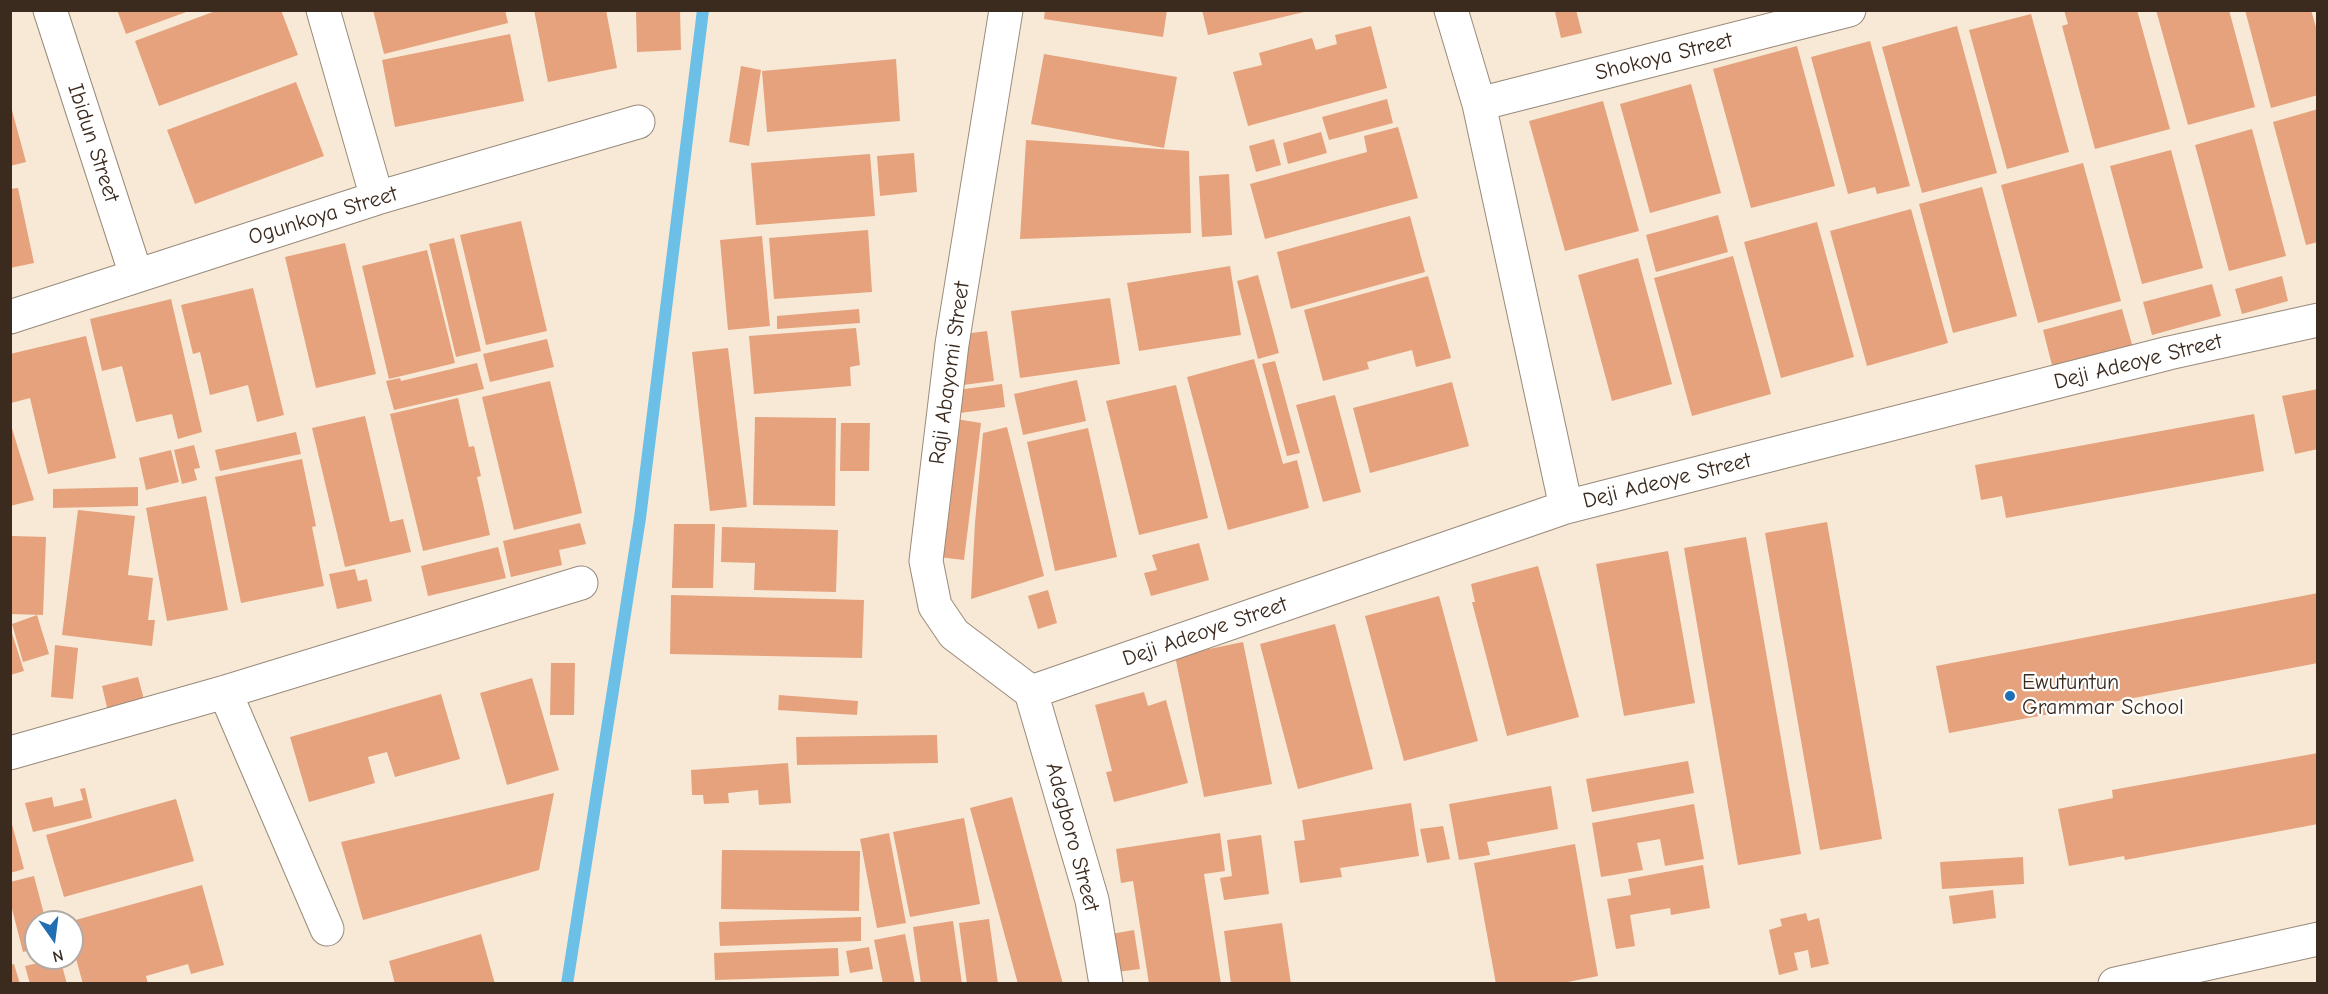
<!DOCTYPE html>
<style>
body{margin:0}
#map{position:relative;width:2328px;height:994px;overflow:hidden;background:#f7e9d6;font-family:"Comic Neue",sans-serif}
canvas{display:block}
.frame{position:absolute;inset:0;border:12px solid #3b2a1e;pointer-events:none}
.north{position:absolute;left:24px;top:910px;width:60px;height:60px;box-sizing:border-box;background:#fff;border:2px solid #b1aaa5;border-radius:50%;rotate:166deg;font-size:16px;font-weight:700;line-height:24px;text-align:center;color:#3b2a1e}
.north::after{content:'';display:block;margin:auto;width:21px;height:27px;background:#1f6fb2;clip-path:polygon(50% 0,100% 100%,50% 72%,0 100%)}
</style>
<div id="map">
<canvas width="2328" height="994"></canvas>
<div class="frame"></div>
<div class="north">N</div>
</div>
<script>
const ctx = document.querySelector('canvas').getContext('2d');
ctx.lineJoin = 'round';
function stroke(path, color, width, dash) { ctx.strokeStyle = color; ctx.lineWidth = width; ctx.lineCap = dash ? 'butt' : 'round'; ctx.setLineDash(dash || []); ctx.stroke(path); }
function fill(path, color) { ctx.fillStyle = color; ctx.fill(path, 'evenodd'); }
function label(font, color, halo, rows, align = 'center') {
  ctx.font = font + ' "Comic Neue",sans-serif'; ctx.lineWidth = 4.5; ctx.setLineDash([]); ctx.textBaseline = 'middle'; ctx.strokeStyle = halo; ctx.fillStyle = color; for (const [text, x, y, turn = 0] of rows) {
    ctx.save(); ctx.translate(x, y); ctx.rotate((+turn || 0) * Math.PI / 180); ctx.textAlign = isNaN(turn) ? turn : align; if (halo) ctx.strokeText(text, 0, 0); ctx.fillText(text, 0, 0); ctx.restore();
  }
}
stroke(new Path2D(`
 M567,984L640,518L703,10`), '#6cc0e8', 12);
fill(new Path2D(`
 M117,10H189V11L126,34Z
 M218,10H281L298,55L159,106L135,41Z
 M373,10H505L508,23L384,54Z
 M534,10H606L617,68L548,82Z
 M636,10H680L681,50L637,52Z
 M1045,10H1167L1163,37L1044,19Z
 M1202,10H1308V11L1208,35Z
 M1560,10H1576L1582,33L1561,38L1555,12Z
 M2064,10H2137L2170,129L2095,149L2062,26L2068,24Z
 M2156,10H2229L2255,107L2188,125Z
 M2245,10H2311L2318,34V95L2271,108Z
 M2031,14L2069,152L2007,169L1969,30Z
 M1371,26L1387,88L1248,126L1233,72L1262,65L1259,53L1312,38L1316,50L1337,44L1335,35Z
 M1957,26L1997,173L1922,193L1882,47Z
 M510,34L524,101L395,127L382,60Z
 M1870,41L1910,186L1877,194L1875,187L1848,194L1811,57Z
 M1797,46L1835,186L1751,208L1713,69Z
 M1044,54L1177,77L1164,148L1031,124Z
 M896,59L900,121L767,132L762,71Z
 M741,66L761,70L749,146L729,142Z
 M296,82L324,156L195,204L167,130Z
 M1691,84L1721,193L1650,213L1620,104Z
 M1387,99L1393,123L1329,140L1322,117Z
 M1603,101L1639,231L1565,251L1529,121Z
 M10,103L26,162L10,166Z
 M2318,109V242L2306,245L2273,122Z
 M1398,127L1418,198L1265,239L1250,184L1367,152L1364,136Z
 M2252,129L2286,256L2229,271L2195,145Z
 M1321,132L1327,153L1288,164L1283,143Z
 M1274,139L1281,165L1256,172L1249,146Z
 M1026,140L1189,151L1191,233L1020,239Z
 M2171,150L2203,268L2142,284L2110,166Z
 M914,153L917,192L880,196L877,156Z
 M870,154L875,216L756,225L751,163Z
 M2083,163L2121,301L2038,323L2001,185Z
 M1229,174L1232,235L1202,237L1199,176Z
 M1982,187L2017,316L1953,333L1919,204Z
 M18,188L34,263L10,268V189Z
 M1911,209L1948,343L1867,366L1830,231Z
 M1718,215L1728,252L1656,272L1646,235Z
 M1410,216L1425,272L1291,309L1277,252Z
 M521,221L547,331L486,345L460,235Z
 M1817,222L1854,357L1781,378L1744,242Z
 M868,230L872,292L774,299L769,238Z
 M762,236L770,326L728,330L720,240Z
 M454,238L481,351L456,357L429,244Z
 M345,243L376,374L316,388L285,257Z
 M427,250L455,363L389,379L362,266Z
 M1733,256L1771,394L1692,416L1654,278Z
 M1638,258L1672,384L1612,401L1578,275Z
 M1230,266L1241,335L1139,351L1127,283Z
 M1258,275L1279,353L1258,359L1237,281Z
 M1428,276L1451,358L1416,367L1412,350L1367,362L1369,369L1323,381L1304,310Z
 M2282,276L2288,301L2242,314L2235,289Z
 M2212,284L2221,316L2152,335L2143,302Z
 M253,288L284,415L257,422L248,385L210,395L200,352L193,354L181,305Z
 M1110,298L1120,364L1020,378L1011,311Z
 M171,299L202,432L178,439L172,414L136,422L122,366L102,371L90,319Z
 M859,309L860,323L777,329V316Z
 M2122,309L2133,348L2053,369L2043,330Z
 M856,328L860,365L850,367L851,386L754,394L749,336Z
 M987,331L994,381L963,385L956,335Z
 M86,336L116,458L48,474L30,398L11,403L10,354Z
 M547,339L554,367L490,382L483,354Z
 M728,348L747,507L710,511L692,352Z
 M1254,359L1283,464L1297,460L1309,508L1228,530L1187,377Z
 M1275,361L1300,453L1287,456L1262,364Z
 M477,363L484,389L394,410L386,381L400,378L401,381Z
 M1077,380L1086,421L1023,435L1014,394Z
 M550,381L582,513L514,530L482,397Z
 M1452,382L1469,446L1370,473L1353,408Z
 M1002,384L1005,407L960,413L957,390Z
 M1176,385L1208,518L1139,535L1106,401Z
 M2318,389V449L2295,454L2282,396Z
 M1335,395L1361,492L1323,502L1296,405Z
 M458,398L469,447L474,446L481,476L477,477L490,535L423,551L390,414Z
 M2254,414L2264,471L2006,518L2002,496L1981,500L1975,465Z
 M365,416L390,522L403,519L411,552L345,567L312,428Z
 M755,417L836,418L835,506L753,505Z
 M956,419L981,423L964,560L938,557Z
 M10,422L34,500L10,506Z
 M841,423H870L869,471H840Z
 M1007,427L1044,576L971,599L975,523L983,433Z
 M1088,428L1117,557L1055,571L1027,442Z
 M296,432L301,454L220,471L215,450Z
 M194,445L200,468L194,469L197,480L182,484L174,450Z
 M171,450L179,482L146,490L139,458Z
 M302,459L316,526L312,527L324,586L241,603L215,477Z
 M138,487V506L53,508V489Z
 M206,496L228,610L167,621L146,508Z
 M78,510L135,516L128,575L153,578L148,620H155L152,646L62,635Z
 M1827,522L1882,839L1820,850L1765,533Z
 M580,523L586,544L559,550L562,565L511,577L503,541Z
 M674,524H715L713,588H672Z
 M722,527L838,530L836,592L754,590L755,563L721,562Z
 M12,536L46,537L43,615L10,614Z
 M1746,537L1801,854L1738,865L1684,548Z
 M1199,543L1209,580L1151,596L1144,573L1157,570L1152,555Z
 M498,547L506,578L428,596L421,566Z
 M1668,551L1695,703L1624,716L1596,564Z
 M1538,566L1579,717L1507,736L1472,602H1475L1471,584Z
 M355,569L358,581L367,579L372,601L337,609L329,574Z
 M1048,590L1057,623L1038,629L1028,596Z
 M2318,593V663L1949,733L1936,666Z
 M671,595L864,600L862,658L670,654Z
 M1439,596L1478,741L1404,761L1365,616Z
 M37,615L49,654L23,662L12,624Z
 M1335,624L1373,769L1298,789L1260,644Z
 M10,627L24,671L10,675Z
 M1243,642L1272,784L1204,797L1175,656Z
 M55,645L78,648L73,699L51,697Z
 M551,663H575L574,715H550Z
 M138,677L146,707L109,716L102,686Z
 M532,678L559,770L507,785L480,693Z
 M1144,692L1148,706L1166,700L1188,783L1114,802L1106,772L1112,771L1095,705Z
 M441,694L460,759L395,777L387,752L368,757L375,783L309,802L290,737Z
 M779,695L858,701L857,715L778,710Z
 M937,735L938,763L797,765L796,737Z
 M2318,753V824L2125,860L2124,856L2069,866L2058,809L2113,798L2112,790Z
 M1688,761L1694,793L1592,812L1586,779Z
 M788,763L791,803L759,805L758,790L728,793L729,803L704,804L703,795H692L691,770Z
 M1551,786L1558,829L1487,842L1490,855L1459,860L1449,804Z
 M85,788L92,818L33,832L25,803L52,797L54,807L83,800L80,789Z
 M554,793L539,870L363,920L341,842Z
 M1012,797L1063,984H1018L970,808Z
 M176,799L194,861L64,897L46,835Z
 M1411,803L1419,856L1340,868L1342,877L1300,883L1294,841L1305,840L1302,820Z
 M1694,804L1704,859L1665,866L1660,839L1637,843L1643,870L1601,877L1592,823Z
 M10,817L24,869L10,873Z
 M964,818L980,904L910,917L893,832Z
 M1443,826L1450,859L1427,863L1420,829Z
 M889,833L906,923L877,928L860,839Z
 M1220,833L1225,871L1204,874L1221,984H1149L1133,881L1121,883L1116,849Z
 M1261,835L1269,894L1224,900L1220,878L1232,876L1227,840Z
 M1575,844L1598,976L1558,984H1496L1474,863Z
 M722,850L860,851L859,911L721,909Z
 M2023,857L2024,884L1942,889L1940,862Z
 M1703,865L1710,908L1671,915L1670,908L1630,915L1635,946L1616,949L1607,899L1631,895L1628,879Z
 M34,876L46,922H36V949L23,952L10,901V882Z
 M202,885L224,965L191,974L188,964L146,976L148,984H83L72,944V921Z
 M1993,890L1996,918L1953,924L1949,896Z
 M1806,913L1808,921L1819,918L1829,964L1811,968L1808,950L1794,953L1798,970L1779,975L1769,930L1782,926L1780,919Z
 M861,917V941L720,946L719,922Z
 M989,919L998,984H967L959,923Z
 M953,921L962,984H921L913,927Z
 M1282,923L1291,984H1231L1224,931Z
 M1134,930L1140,969L1117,972L1111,934Z
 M481,934L495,984H395L389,961Z
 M905,934L915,984H883L874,940Z
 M869,947L873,969L850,973L846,951Z
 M838,948L839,976L715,980L714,953Z
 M60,958L67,984H30L25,966Z
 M14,964L20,984H10V965Z`), '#e5a27d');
const minor = new Path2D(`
 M50,10L136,275
 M323,10L377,198
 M1006,10L952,344L926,561L935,606L954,634L1031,692
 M1451,10L1479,104L1566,507
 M1479,104L1849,10
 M10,317L377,198L638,122
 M225,692L327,929
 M1031,692L1566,507L2169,353L2318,320
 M1031,692L1092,900L1106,984
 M10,753L225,692L581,583
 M2115,984L2318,939`);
stroke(minor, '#998a7a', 35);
stroke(minor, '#fff', 33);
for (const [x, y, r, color] of [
 [2010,696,6,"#1f6fb2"]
]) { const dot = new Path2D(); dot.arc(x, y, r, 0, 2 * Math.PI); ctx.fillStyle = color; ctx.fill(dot); stroke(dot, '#fff', 2); }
label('22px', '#3b2a1e', '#fff', [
 ["Shokoya Street",1664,57,-14],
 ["Ibidun Street",93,143,72],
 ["Ogunkoya Street",323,216,-17],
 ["Deji Adeoye Street",2138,362,-14],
 ["Raji Abayomi Street",950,373,-82],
 ["Deji Adeoye Street",1667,481,-14],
 ["Deji Adeoye Street",1205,632,-19],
 ["Adegboro Street",1072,837,75]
]);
label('22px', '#3b2a1e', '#fff', [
 ["Ewutuntun",2022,683],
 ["Grammar School",2022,708]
], 'left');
</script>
